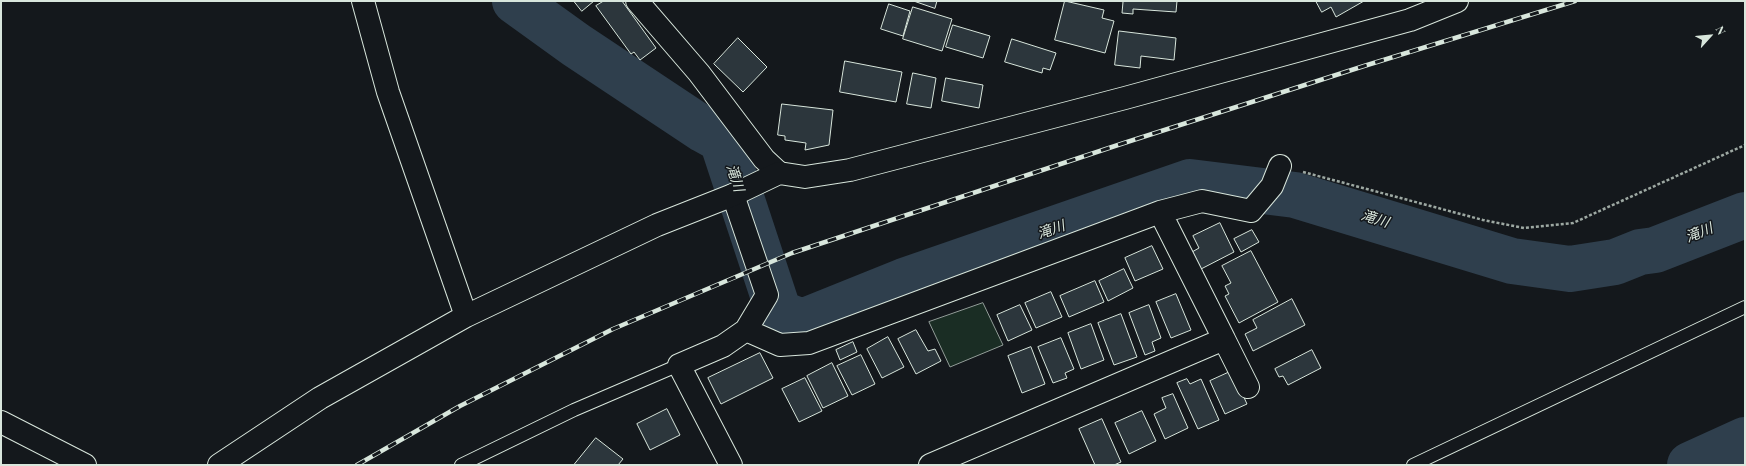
<!DOCTYPE html>
<meta charset="utf-8">
<style>
body{margin:0}
#map{position:relative;width:1746px;height:466px;overflow:hidden;background:#14181c;font-family:"Playfair Display",serif}
canvas{display:block}
.frame{position:absolute;inset:0;border:2px solid #d8e6dc;pointer-events:none}
.north{position:absolute;left:1690px;top:16px;width:40px;height:40px;-webkit-text-stroke:3px #14181c;paint-order:stroke;rotate:63deg;font-size:11px;font-weight:700;line-height:16px;text-align:center;color:#d8e6dc}
.north::after{content:'';display:block;margin:auto;width:14px;height:18px;background:#d8e6dc;clip-path:polygon(50% 0,100% 100%,50% 72%,0 100%)}
</style>
<div id="map">
<canvas width="1746" height="466"></canvas>
<div class="frame"></div>
<div class="north">N</div>
</div>
<script>
const ctx = document.querySelector('canvas').getContext('2d');
ctx.lineJoin = 'round';
function fill(path, color) { ctx.fillStyle = color; ctx.fill(path, 'evenodd'); }
function stroke(path, color, width, dash) { ctx.strokeStyle = color; ctx.lineWidth = width; ctx.lineCap = dash ? 'butt' : 'round'; ctx.setLineDash(dash || []); ctx.stroke(path); }
function label(font, color, halo, rows, align = 'center') {
  ctx.font = font + ' "Playfair Display","Noto Sans JP",serif'; ctx.lineWidth = 3; ctx.setLineDash([]); ctx.textBaseline = 'middle'; ctx.strokeStyle = halo; ctx.fillStyle = color; for (const [text, x, y, turn = 0] of rows) {
    ctx.save(); ctx.translate(x, y); ctx.rotate((+turn || 0) * Math.PI / 180); ctx.textAlign = isNaN(turn) ? turn : align; if (halo) ctx.strokeText(text, 0, 0); ctx.fillText(text, 0, 0); ctx.restore();
  }
}
const green = new Path2D(`
 M983,303L1003,345L950,367L929,322Z`);
fill(green, '#1a2d24');
stroke(green, '#939e99', 1);
stroke(new Path2D(`
 M515,1L576,45L704,130L722,140L779,313L802,322L904,281L1190,182L1295,195L1512,261L1570,269L1615,262L1640,252L1655,250L1745,215
 M1690,465L1745,440`), '#2f3f4d', 46);
const building = new Path2D(`
 M574,1H594L582,11Z
 M604,1H622L656,48L640,60L634,52L631,54L596,6Z
 M914,1H937L935,8Z
 M1065,1L1104,10L1102,18L1114,21L1105,53L1055,40Z
 M1106,1H1177L1176,12L1133,9V14L1122,13L1123,2Z
 M1316,1H1364L1336,17L1331,7L1322,12Z
 M889,4L910,11L903,36L881,29Z
 M913,7L952,19L942,51L903,39Z
 M953,25L990,36L983,58L946,47Z
 M1119,31L1176,38L1174,60L1141,56L1140,68L1115,65Z
 M738,38L767,67L743,92L714,64Z
 M1012,39L1056,53L1050,70L1043,68L1042,73L1005,62Z
 M845,61L902,72L896,102L840,92Z
 M913,73L936,78L931,108L907,104Z
 M946,78L983,85L979,108L942,101Z
 M782,104L833,110L829,145L805,150L806,143L785,140V136L778,135Z
 M1220,223L1234,252L1201,269L1192,252L1199,248L1193,236Z
 M1252,230L1259,242L1241,252L1234,239Z
 M1152,246L1163,269L1135,281L1125,258Z
 M1251,251L1278,302L1239,323L1225,296L1229,294L1225,286L1231,283L1222,266Z
 M1124,269L1133,288L1108,301L1099,281Z
 M1095,281L1104,302L1069,317L1060,296Z
 M1051,292L1062,317L1036,328L1025,303Z
 M1176,294L1191,330L1171,338L1156,302Z
 M1292,299L1305,325L1253,351L1245,334L1257,328L1253,320Z
 M1020,305L1032,330L1008,341L997,315Z
 M1149,305L1161,338L1152,342L1155,351L1145,355L1129,313Z
 M1121,314L1137,357L1114,365L1098,323Z
 M1091,324L1104,360L1081,369L1068,333Z
 M916,330L928,351L935,349L941,361L916,374L898,339Z
 M888,337L904,367L882,378L867,349Z
 M1061,338L1074,369L1065,373L1067,378L1053,383L1038,347Z
 M853,342L857,352L840,360L836,350Z
 M1031,347L1045,384L1022,393L1008,356Z
 M1312,350L1321,368L1288,385L1283,376L1279,377L1275,369Z
 M760,353L773,378L721,404L708,378Z
 M861,355L875,384L852,395L837,366Z
 M832,363L848,396L823,408L807,376Z
 M1232,371L1247,404L1225,414L1210,381Z
 M805,378L822,411L799,422L782,389Z
 M1187,379L1190,384L1201,379L1219,420L1198,429L1177,383Z
 M1173,394L1188,428L1165,439L1154,414L1166,408L1162,398Z
 M667,409L680,435L650,450L637,424Z
 M1142,411L1156,441L1129,454L1115,423Z
 M1102,419L1121,462L1114,465H1095L1079,429Z
 M596,438L623,459L618,465H574Z`);
fill(building, '#2c363c');
stroke(building, '#d8e6dc', 1);
const service = new Path2D(`
 M461,465L574,410L679,365
 M1413,465L1745,307`);
const minor = new Path2D(`
 M637,1L699,73L764,159L779,173
 M746,330L780,345L809,343L1160,212L1202,201L1251,211L1272,186L1280,166
 M1224,339L1248,387
 M1,422L85,465
 M731,465L679,365L723,346L746,330L767,295L733,195
 M930,465L1224,339L1160,212`);
const tertiary = new Path2D(`
 M363,1L388,92L466,316
 M219,465L320,398L466,316L657,225L733,195L779,173L805,177L850,170L1125,98L1410,20L1457,1`);
stroke(service, '#d8e6dc', 14);
stroke(minor, '#d8e6dc', 24);
stroke(tertiary, '#d8e6dc', 24);
stroke(new Path2D(`
 M1303,172L1483,220L1524,228L1573,223L1745,145`), '#9da8a2', 2.5, [3, 2]);
stroke(service, '#14181c', 12);
stroke(minor, '#14181c', 22);
stroke(tertiary, '#14181c', 22);
const rail = new Path2D(`
 M357,465L460,406L613,329L792,253L1124,143L1364,66L1575,1`);
stroke(rail, '#d8e6dc', 4.5);
stroke(rail, '#14181c', 3, [9]);
label('italic 14px', '#d8e6dc', '#14181c', [
 ["滝川",735,178,72],
 ["滝川",1375,219,17],
 ["滝川",1051,230,-19],
 ["滝川",1699,233,-22]
]);
</script>
